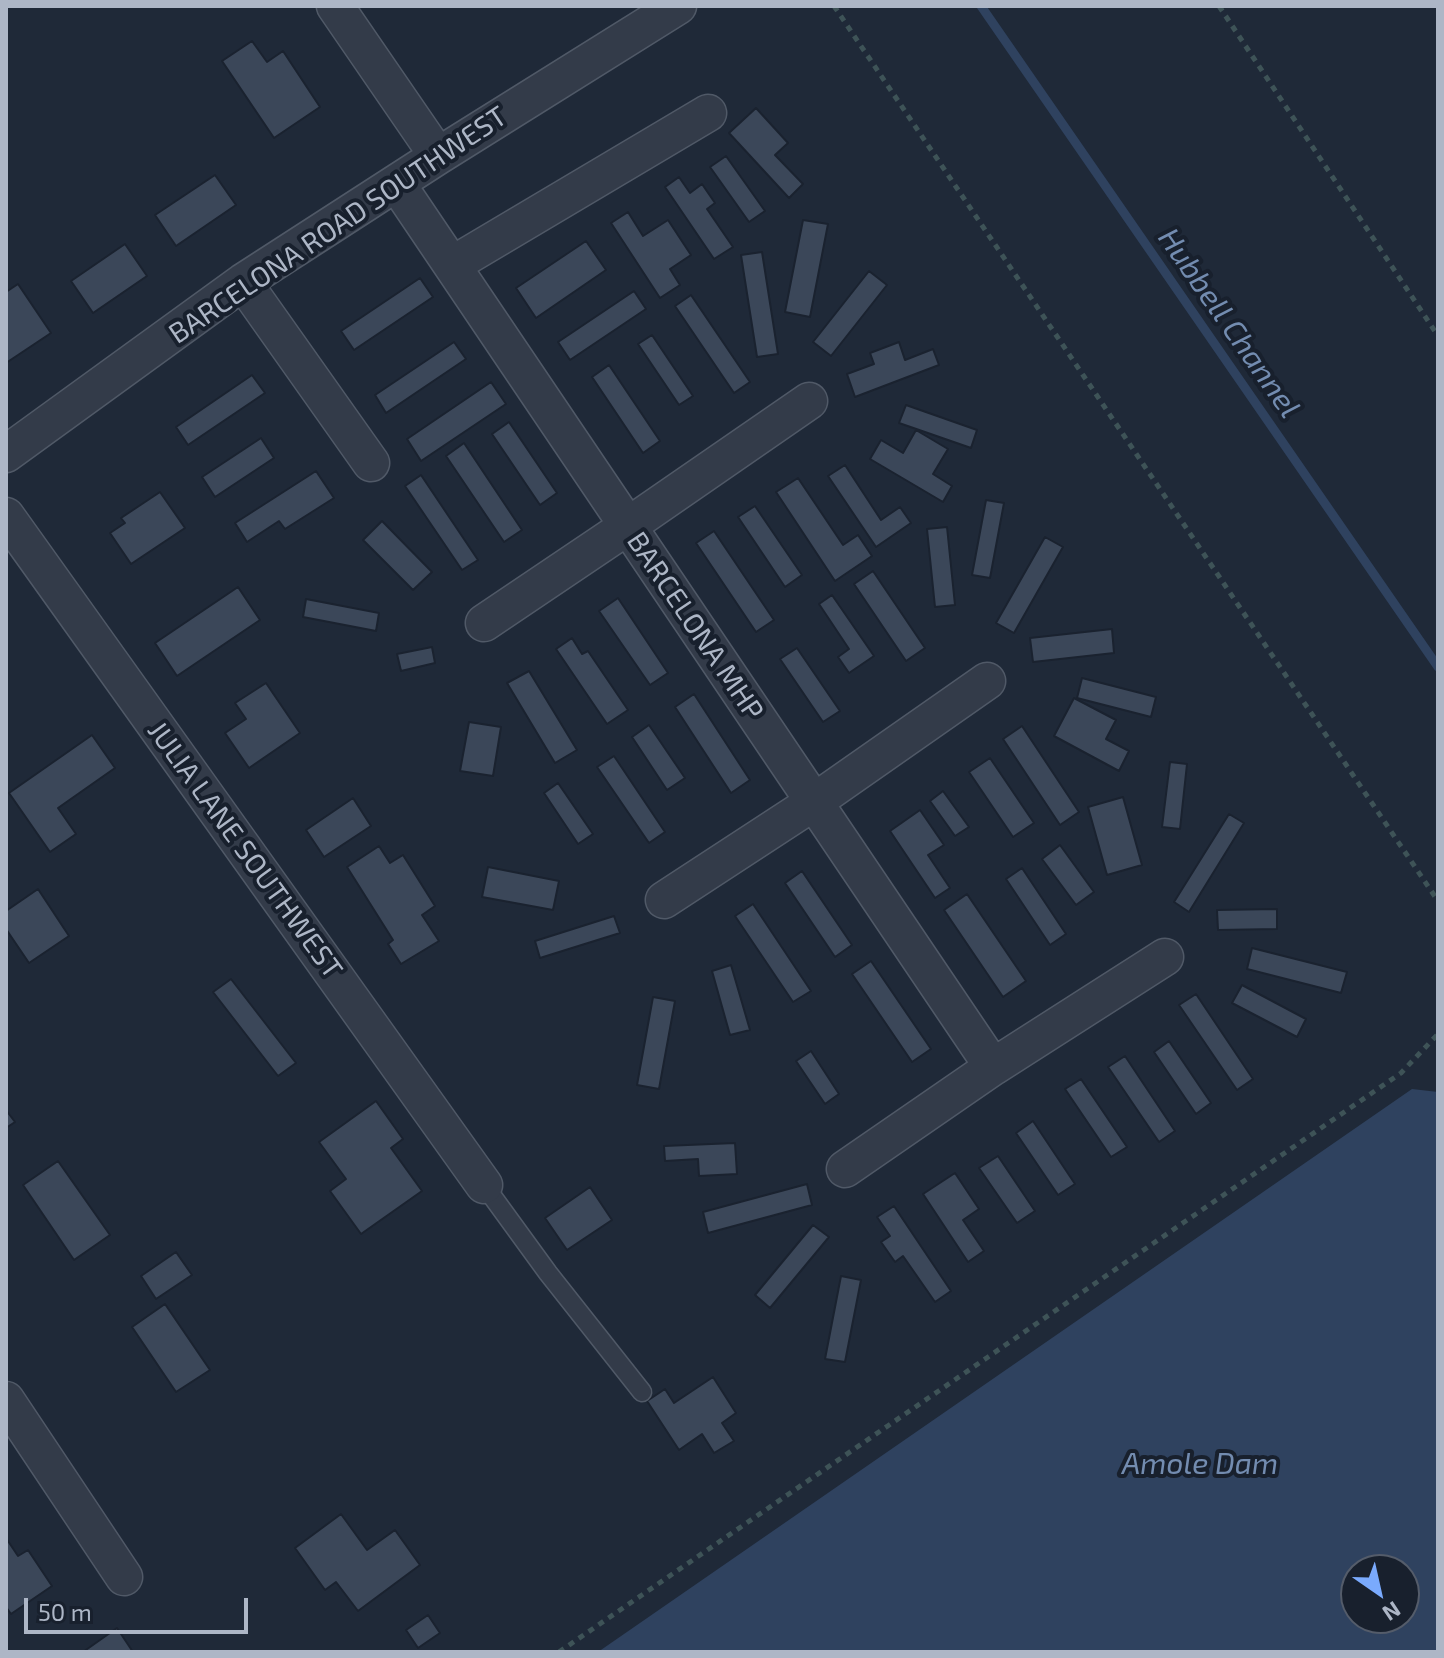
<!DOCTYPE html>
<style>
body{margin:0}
#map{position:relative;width:1444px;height:1658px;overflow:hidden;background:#1f2938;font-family:"Exo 2",sans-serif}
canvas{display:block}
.frame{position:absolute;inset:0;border:8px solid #adb6c6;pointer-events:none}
.north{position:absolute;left:1340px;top:1554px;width:80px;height:80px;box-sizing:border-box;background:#18202d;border:2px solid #545c6a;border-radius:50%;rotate:146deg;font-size:22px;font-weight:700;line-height:32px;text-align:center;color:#adb6c6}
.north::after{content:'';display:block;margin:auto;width:28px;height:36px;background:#7aaafd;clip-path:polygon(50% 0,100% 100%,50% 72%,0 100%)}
.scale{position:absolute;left:24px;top:1598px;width:224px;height:36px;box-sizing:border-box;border:4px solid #adb6c6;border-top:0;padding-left:10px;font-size:24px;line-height:28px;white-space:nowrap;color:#adb6c6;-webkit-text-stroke:6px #18202d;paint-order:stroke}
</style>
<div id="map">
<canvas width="1444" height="1658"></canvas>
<div class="frame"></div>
<div class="north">N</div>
<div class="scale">50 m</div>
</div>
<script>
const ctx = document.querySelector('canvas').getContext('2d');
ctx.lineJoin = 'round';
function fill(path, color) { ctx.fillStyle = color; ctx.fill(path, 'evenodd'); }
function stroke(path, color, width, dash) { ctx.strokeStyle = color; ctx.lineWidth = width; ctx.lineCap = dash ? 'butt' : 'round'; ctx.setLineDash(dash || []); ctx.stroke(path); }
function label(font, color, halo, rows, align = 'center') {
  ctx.font = font + ' "Exo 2",sans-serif'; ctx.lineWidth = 8; ctx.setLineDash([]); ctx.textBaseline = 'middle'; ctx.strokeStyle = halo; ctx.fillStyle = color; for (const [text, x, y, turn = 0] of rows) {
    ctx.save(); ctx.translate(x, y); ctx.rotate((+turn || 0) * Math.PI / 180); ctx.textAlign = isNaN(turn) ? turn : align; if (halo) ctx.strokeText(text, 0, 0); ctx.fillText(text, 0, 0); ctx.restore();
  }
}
fill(new Path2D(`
 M1412,1089L1438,1092V1652H598ZM1356,1570H1404V1618H1356Z`), '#2f425f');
stroke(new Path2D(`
 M981,6L1438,667`), '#2f425f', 9);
const building = new Path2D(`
 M252,41L267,62L283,51L320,107L274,138L222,61Z
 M756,108L788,143L775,155L803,184L789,198L729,133Z
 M726,156L765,211L749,222L710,167Z
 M215,175L236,205L176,246L155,215Z
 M679,177L690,193L702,184L715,203L707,209L733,247L714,259L665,187Z
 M628,212L643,236L668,220L691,255L670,269L680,285L660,298L611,223Z
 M803,220L828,224L810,317L785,312Z
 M586,241L606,270L536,318L516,288Z
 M125,244L147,276L93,313L71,281Z
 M762,252L778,354L757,357L741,255Z
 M869,271L887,285L831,356L813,342Z
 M420,278L433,297L354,350L341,331Z
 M18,284L51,333L6,363V292Z
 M634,291L646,309L570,360L558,342Z
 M691,295L750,382L734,393L675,306Z
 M652,335L693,396L679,405L638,344Z
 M454,342L466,359L386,413L375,395Z
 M899,342L905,360L933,349L939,365L855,397L847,374L874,364L870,353Z
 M609,365L660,441L643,453L592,377Z
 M252,375L265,393L188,445L176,427Z
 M491,382L506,404L421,461L407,439Z
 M906,405L977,430L971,448L899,423Z
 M509,422L557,493L540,505L492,434Z
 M916,430L948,449L933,474L952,486L943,502L870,459L881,440L903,453Z
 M261,438L274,458L215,497L202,477Z
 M464,443L522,530L504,542L446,456Z
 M845,465L881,520L900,507L911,523L876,547L828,476Z
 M316,471L334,498L285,529L279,521L247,542L235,523Z
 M421,475L478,560L462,570L405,486Z
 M798,478L843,545L858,535L872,556L835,581L776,492Z
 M160,492L185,528L131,564L110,533L125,523L121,518Z
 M986,500L1004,503L990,578L972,575Z
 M755,506L802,575L785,587L738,517Z
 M382,521L432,572L413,590L363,540Z
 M947,527L955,605L935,607L927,529Z
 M714,531L774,620L756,632L696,543Z
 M1045,537L1063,547L1014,633L996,623Z
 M873,571L925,648L906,661L854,584Z
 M238,587L260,620L177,676L155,643Z
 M832,595L874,656L849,673L838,657L849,649L819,604Z
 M618,598L668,673L650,685L599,611Z
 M306,599L379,613L376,631L303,617Z
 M1112,629L1114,653L1033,662L1030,638Z
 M572,638L582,654L588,651L628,710L607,724L556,649Z
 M432,647L435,663L401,671L397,654Z
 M797,648L840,711L823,722L780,659Z
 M529,671L577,750L555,763L507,683Z
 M1082,678L1156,697L1151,717L1077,698Z
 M266,683L300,733L249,768L225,733L246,719L235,703Z
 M694,694L750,780L731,793L675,707Z
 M1074,698L1116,720L1106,739L1129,751L1119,771L1054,736Z
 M469,722L501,727L493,776L460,771Z
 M649,725L685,778L667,790L632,737Z
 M1022,726L1079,812L1060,825L1003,739Z
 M92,735L115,768L58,808L76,834L50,852L9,793Z
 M614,756L665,832L649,843L597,767Z
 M990,758L1034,823L1013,837L969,772Z
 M1170,762L1187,764L1180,829L1162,827Z
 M558,783L593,834L578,844L544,793Z
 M943,791L969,827L955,836L930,801Z
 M1123,797L1142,865L1107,875L1088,807Z
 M353,798L371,826L324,857L306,830Z
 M920,810L944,845L928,855L950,888L935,898L890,831Z
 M1229,814L1244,823L1189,912L1174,902Z
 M1060,845L1094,892L1076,905L1042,859Z
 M379,846L390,863L403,855L435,906L422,915L439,941L401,964L388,944L393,940L347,867Z
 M488,867L559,881L553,910L482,897Z
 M1022,868L1066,934L1050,945L1006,879Z
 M802,871L852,945L835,957L785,883Z
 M38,889L69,936L29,963L6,929V911Z
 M967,894L1026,981L1003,997L944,910Z
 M753,904L811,991L793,1002L735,916Z
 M1277,909V929L1218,930L1217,910Z
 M614,916L620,933L540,958L535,941Z
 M1252,948L1347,972L1341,993L1247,969Z
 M871,961L931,1049L912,1062L852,974Z
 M731,965L750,1030L730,1035L712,971Z
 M231,979L296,1063L278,1076L213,992Z
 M1242,985L1306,1019L1297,1037L1232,1003Z
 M1196,994L1253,1079L1237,1090L1179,1005Z
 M653,997L675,1001L659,1089L637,1085Z
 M1169,1041L1211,1103L1196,1114L1154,1052Z
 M811,1051L839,1094L825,1104L796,1061Z
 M1125,1056L1175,1131L1159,1142L1108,1067Z
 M1081,1079L1127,1147L1111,1157L1065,1089Z
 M376,1101L403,1139L391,1148L422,1191L361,1234L330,1191L346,1179L319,1142Z
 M6,1110L15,1122L6,1128Z
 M1033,1121L1075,1184L1058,1195L1016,1133Z
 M735,1143L737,1174L699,1176L698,1159L665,1161L664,1146Z
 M998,1156L1035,1211L1017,1223L979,1168Z
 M58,1161L110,1235L74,1260L23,1185Z
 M955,1173L979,1209L963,1220L984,1251L968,1262L923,1194Z
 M807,1184L812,1205L708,1233L703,1212Z
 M590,1187L612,1220L567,1250L545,1218Z
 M894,1206L951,1291L935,1302L903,1256L895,1262L881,1242L890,1236L877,1217Z
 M813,1225L829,1237L770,1308L755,1295Z
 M176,1252L192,1275L156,1299L141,1276Z
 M841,1276L861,1280L845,1362L825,1359Z
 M165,1304L210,1370L176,1392L132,1327Z
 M713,1377L736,1413L722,1423L734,1441L714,1453L702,1434L679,1450L647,1401L665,1389L674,1403Z
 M341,1514L367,1550L395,1530L420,1565L358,1611L336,1582L325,1590L295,1548Z
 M6,1538L18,1556L28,1550L52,1586L11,1614L6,1607Z
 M428,1615L440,1633L418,1648L406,1630Z
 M117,1628L133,1652H83Z`);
fill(building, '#3b4759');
stroke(building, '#1a222f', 2);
const service = new Path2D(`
 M484,1185L548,1273L642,1392`);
const minor = new Path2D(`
 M335,6L438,156
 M397,184L993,1067
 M452,265L708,113
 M243,282L371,463
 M6,454L243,282L438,156L678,6
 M6,516L484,1185
 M484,623L628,526L809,401
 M664,900L814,802L987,681
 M845,1169L993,1067L1165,957
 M6,1400L124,1577`);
stroke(service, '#505967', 21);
stroke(minor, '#505967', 39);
stroke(new Path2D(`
 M834,6L1438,901
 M1219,6L1438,336
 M559,1652L1401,1073L1438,1034`), '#3e5357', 5, [6, 6]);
stroke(service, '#333b49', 18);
stroke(minor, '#333b49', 36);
label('28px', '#adb6c6', '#18202d', [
 ["BARCELONA ROAD SOUTHWEST",338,225,-34],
 ["BARCELONA MHP",695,626,56],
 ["JULIA LANE SOUTHWEST",245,850,54]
]);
label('italic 30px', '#738cb0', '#18202d', [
 ["Hubbell Channel",1229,323,55],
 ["Amole Dam",1200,1464]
]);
</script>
